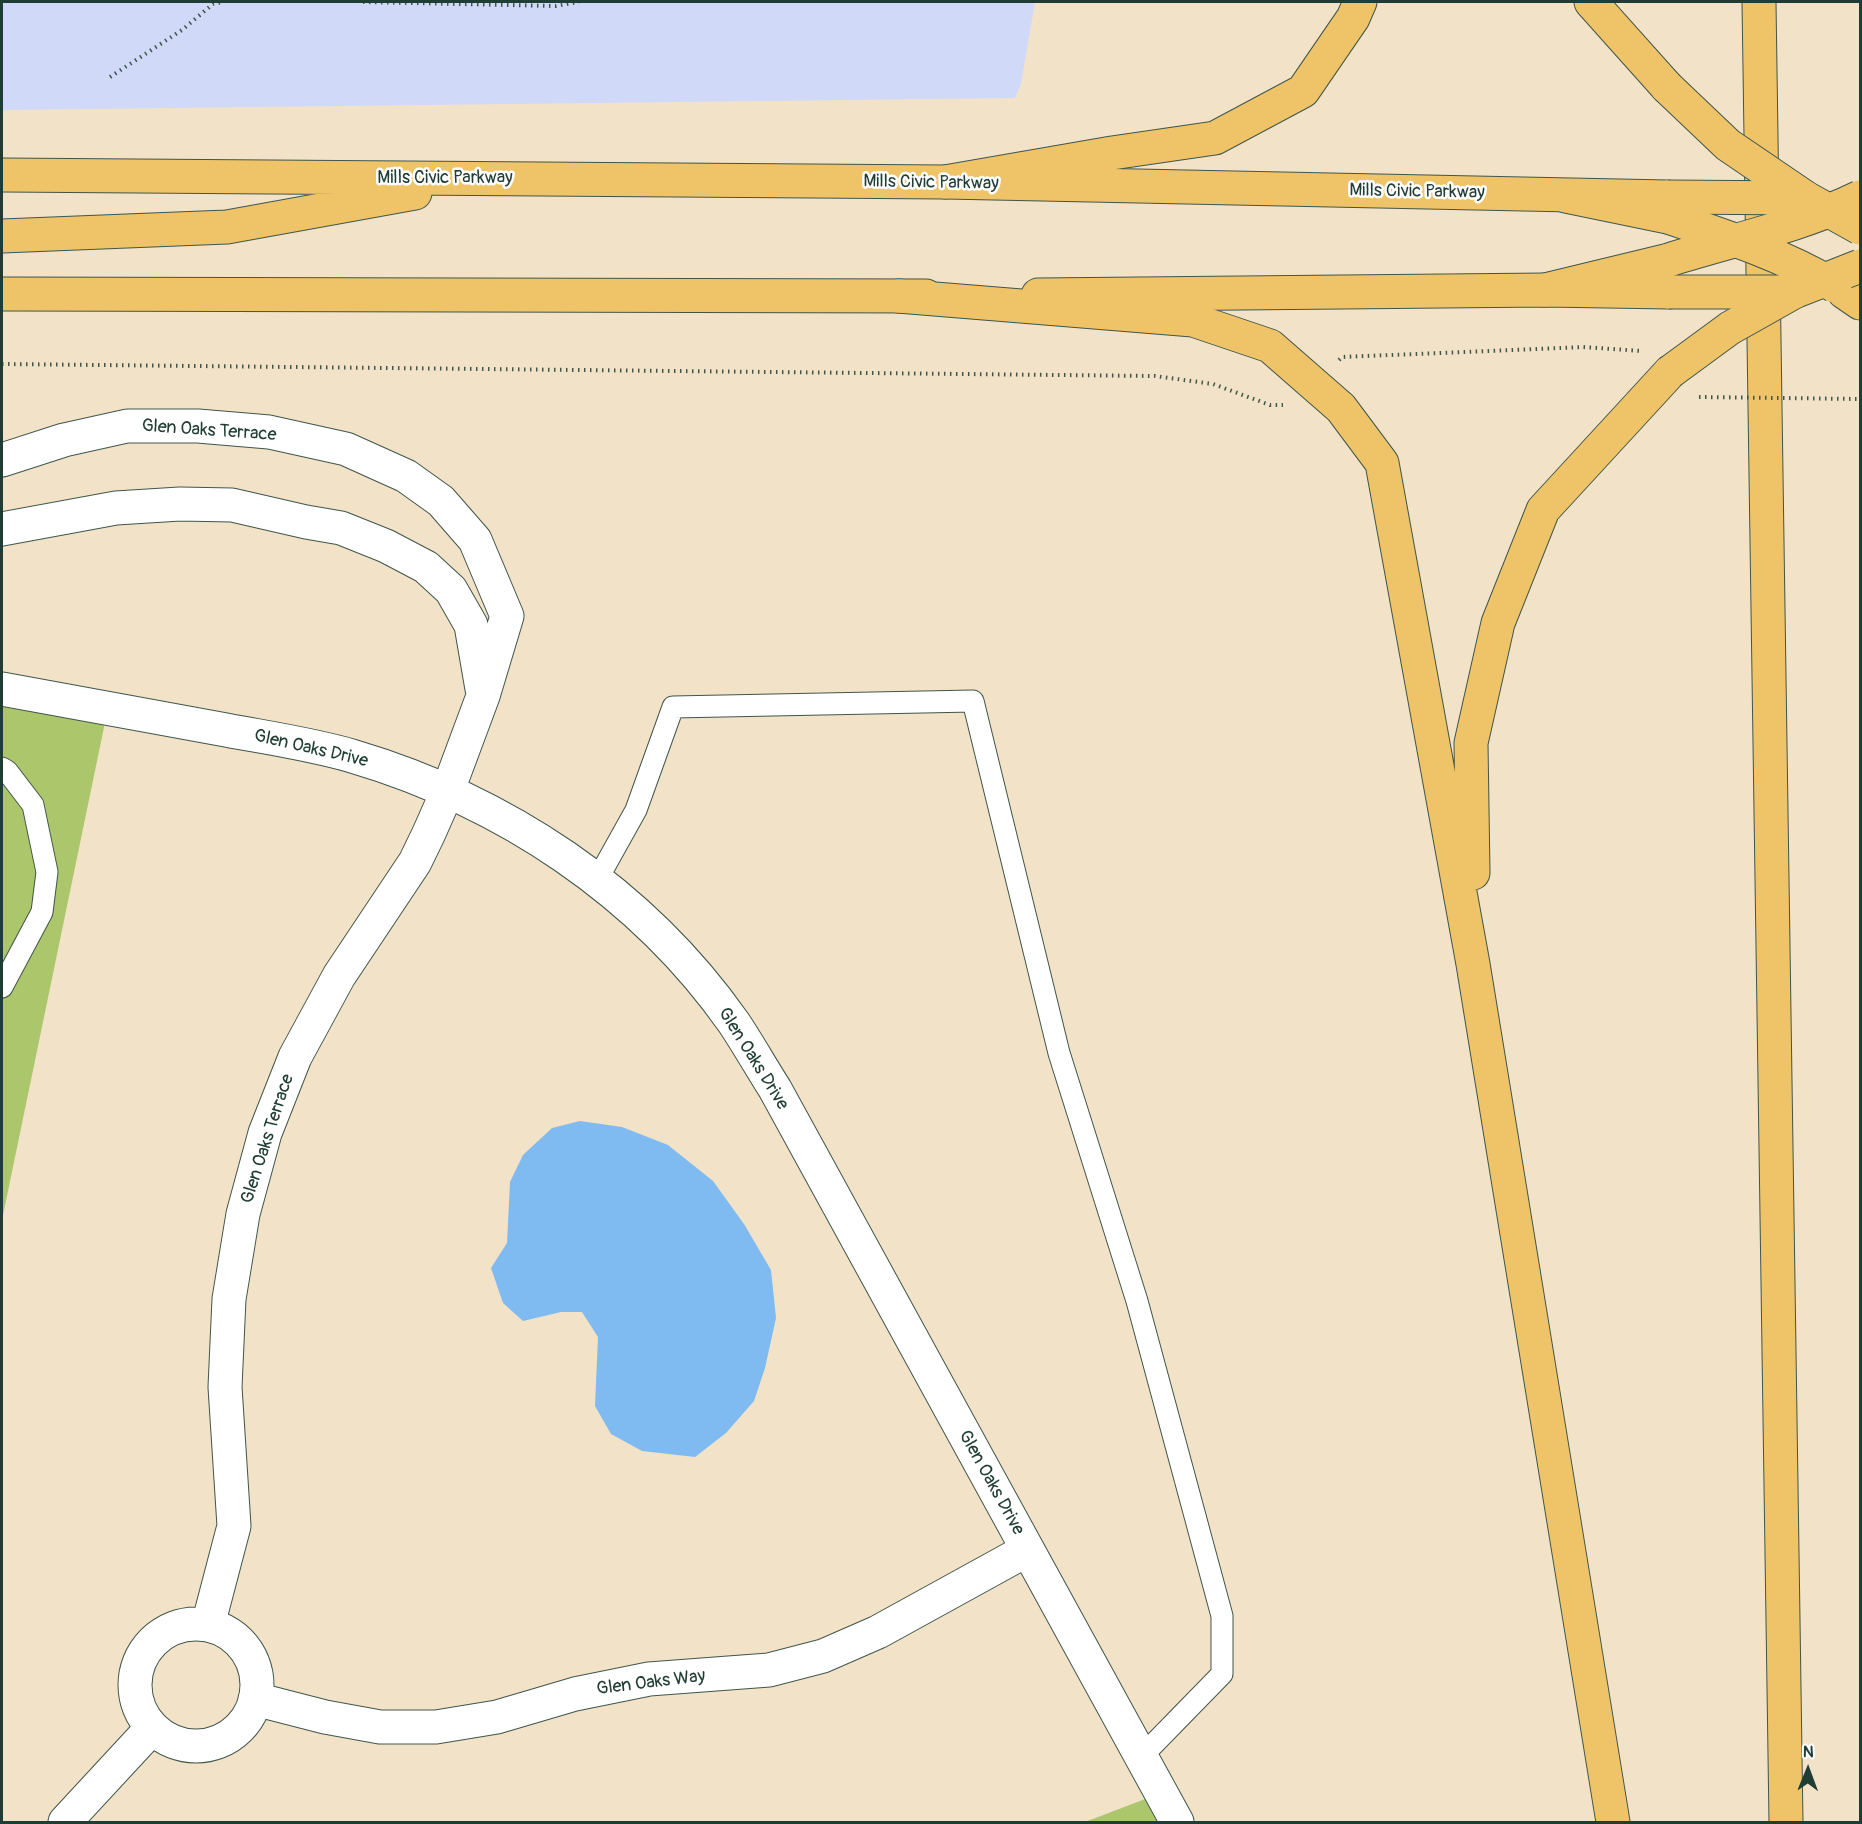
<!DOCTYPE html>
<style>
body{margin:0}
#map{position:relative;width:1862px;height:1824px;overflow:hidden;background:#f2e2c7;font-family:Pangolin,sans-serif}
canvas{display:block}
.frame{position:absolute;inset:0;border:3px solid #1f3d34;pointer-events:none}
.north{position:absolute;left:1778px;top:1740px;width:60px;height:60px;-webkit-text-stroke:4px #fff;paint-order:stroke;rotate:1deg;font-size:16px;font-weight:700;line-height:24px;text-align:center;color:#1f3d34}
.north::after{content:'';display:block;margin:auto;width:21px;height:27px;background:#1f3d34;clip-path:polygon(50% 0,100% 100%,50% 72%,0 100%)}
</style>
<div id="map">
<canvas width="1862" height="1824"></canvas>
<div class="frame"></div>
<div class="north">N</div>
</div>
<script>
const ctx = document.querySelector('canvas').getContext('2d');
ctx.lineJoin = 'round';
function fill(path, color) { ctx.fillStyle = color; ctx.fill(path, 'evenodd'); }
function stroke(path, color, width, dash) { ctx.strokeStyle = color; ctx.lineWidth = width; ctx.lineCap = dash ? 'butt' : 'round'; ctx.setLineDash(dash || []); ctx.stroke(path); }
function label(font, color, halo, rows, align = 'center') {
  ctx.font = font + ' Pangolin,sans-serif'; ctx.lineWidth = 5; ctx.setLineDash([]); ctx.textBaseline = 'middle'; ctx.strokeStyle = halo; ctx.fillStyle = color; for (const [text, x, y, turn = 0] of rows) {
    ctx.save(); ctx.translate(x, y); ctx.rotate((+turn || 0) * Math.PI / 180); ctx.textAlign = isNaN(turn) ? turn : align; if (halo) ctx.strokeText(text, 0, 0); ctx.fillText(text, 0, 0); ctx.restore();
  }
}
fill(new Path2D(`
 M2,2H1035L1021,84L1015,98L2,110Z`), '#d1d9f9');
fill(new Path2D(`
 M2,699L108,708L2,1220Z
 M1161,1793L1177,1822H1085Z`), '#acc66c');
fill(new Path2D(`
 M580,1121L622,1127L668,1145L713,1181L744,1224L771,1270L776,1318L765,1368L754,1401L726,1433L695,1457L642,1451L611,1434L595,1406L598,1337L582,1312H561L523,1321L503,1303L491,1268L507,1243L510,1182L523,1155L552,1128Z`), '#7fbbf1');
const lane = new Path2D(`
 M2,768L7,771L33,805L47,872L42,912L2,987
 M597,880L636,810L673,707L973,701L1059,1053L1137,1301L1222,1616V1674L1141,1757`);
const street = new Path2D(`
 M2,460L64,440L127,426H198L269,432L346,449L406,476L441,501L475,540L507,616L483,696L448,790L429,833L415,862L339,976L295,1057L265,1133L243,1214L229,1299L225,1387L234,1526L208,1625
 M2,529L116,508L180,504L232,505L306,522L341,528L386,546L426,567L451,590L471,625L482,689
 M2,689C76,702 151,716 226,730C268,738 311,744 352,756C504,801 642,892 734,1023C748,1044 761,1067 775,1089L1177,1822
 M135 1685a61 61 0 1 1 122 0a61 61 0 1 1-122 0Z
 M255,1699L325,1717L380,1727H436L497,1717L575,1694L649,1679L769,1670L823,1656L878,1632L1027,1550
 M65,1822L152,1728`);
const primary = new Path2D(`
 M2,175L945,182L1668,197
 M2,236L227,227L415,193
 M2,294L926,296
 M1038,295L1545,290L1669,292`);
const highway = new Path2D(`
 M1591,2L1667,87
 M1759,2L1786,1822
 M945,182L1112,153L1215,138L1303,91L1353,18L1360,2
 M1566,196L1668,217
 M1545,290L1669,260
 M1844,292L1860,303
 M898,296L1193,320L1270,346L1341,408L1382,463L1473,964L1613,1822
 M1473,873L1471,743L1498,623L1543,510L1670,372`);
stroke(lane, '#3f564a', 23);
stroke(street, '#3f564a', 35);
stroke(primary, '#3f564a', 35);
stroke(highway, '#3f564a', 35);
stroke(new Path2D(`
 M363,2L556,6L579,2
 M110,77L182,30L213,4L223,2
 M1339,360L1342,357L1583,347L1642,351
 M2,364L1155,376L1213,384L1270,405H1283`), '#3f564a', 4, [1.5, 4.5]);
stroke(lane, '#fff', 21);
stroke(street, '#fff', 33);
stroke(primary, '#efc469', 33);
stroke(highway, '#efc469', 33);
const primaryBridge = new Path2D(`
 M1668,197L1806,198
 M1669,292H1794`);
const highwayBridge = new Path2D(`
 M1667,87L1728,145L1806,198L1860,228
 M1668,217C1725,236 1783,255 1835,286
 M1669,260C1732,240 1801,226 1860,197
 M1670,372L1730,328L1794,292L1860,266`);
stroke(primaryBridge, '#3f564a', 35, []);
stroke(highwayBridge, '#3f564a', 35, []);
stroke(new Path2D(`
 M1699,397L1860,399`), '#3f564a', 4, [1.5, 4.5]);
stroke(primaryBridge, '#efc469', 33);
stroke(highwayBridge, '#efc469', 33);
label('18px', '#1f3d34', '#fff', [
 ["Mills Civic Parkway",445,178],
 ["Mills Civic Parkway",931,183,1],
 ["Mills Civic Parkway",1417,192,1],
 ["Glen Oaks Terrace",209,431,4],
 ["Glen Oaks Drive",311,749,13],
 ["Glen Oaks Drive",753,1059,58],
 ["Glen Oaks Terrace",268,1139,-72],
 ["Glen Oaks Drive",991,1483,61],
 ["Glen Oaks Way",651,1683,-7]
]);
</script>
